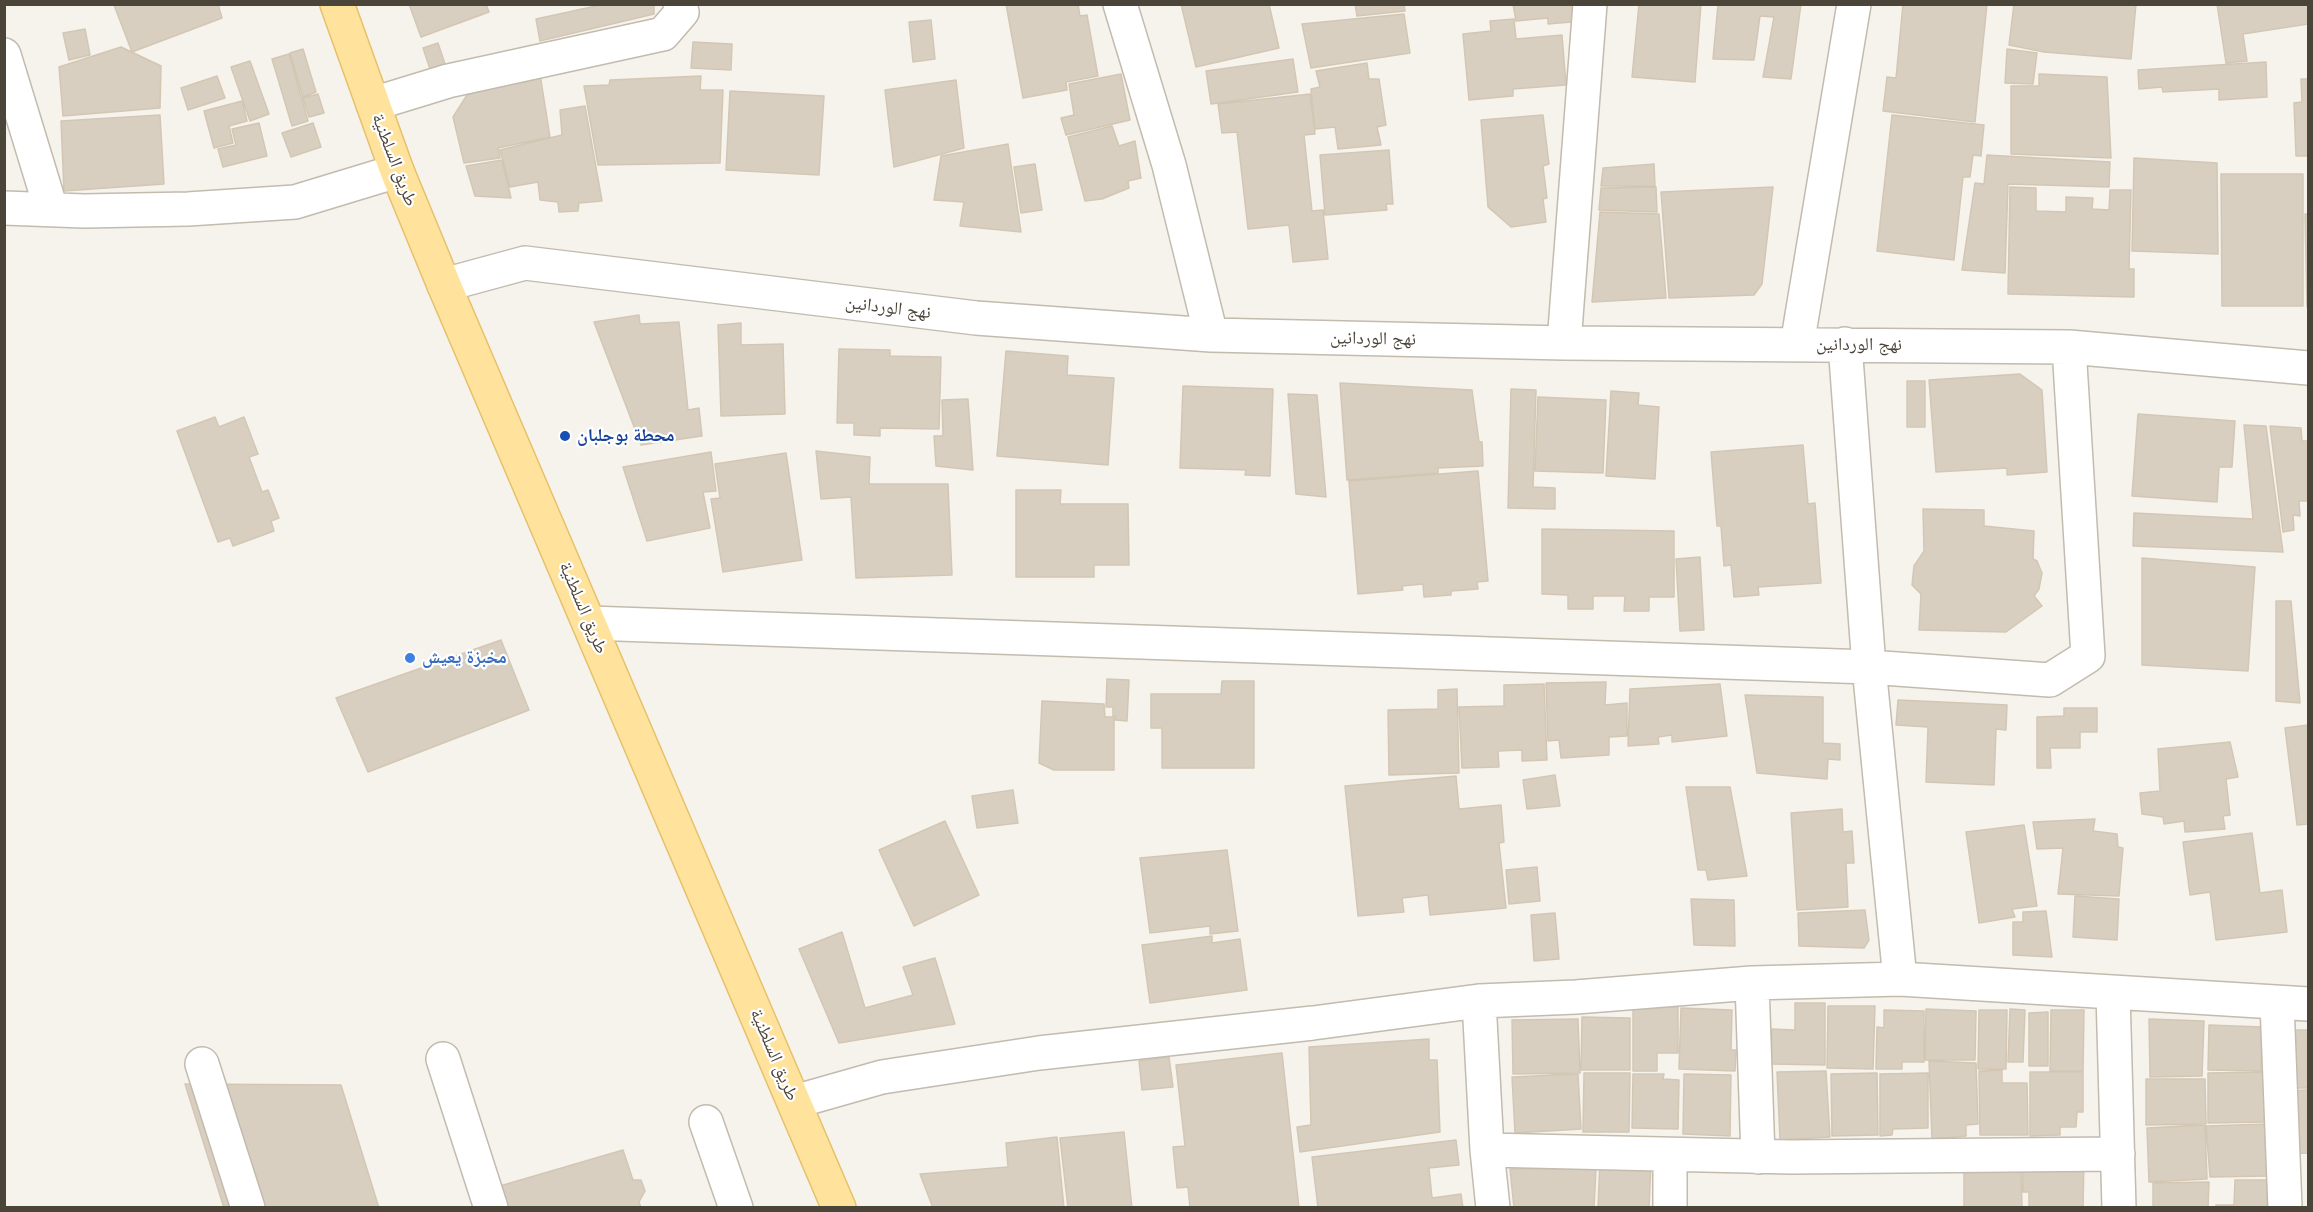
<!DOCTYPE html>
<meta charset="utf-8">
<style>
body{margin:0}
#map{position:relative;width:2313px;height:1212px;overflow:hidden;background:#f6f3ec;font-family:Helvetica,sans-serif}
canvas{display:block}
.frame{position:absolute;inset:0;border:6px solid #4b4439;pointer-events:none}
</style>
<div id="map">
<canvas width="2313" height="1212"></canvas>
<div class="frame"></div>
</div>
<script>
const ctx = document.querySelector('canvas').getContext('2d');
ctx.lineJoin = 'round';
function fill(path, color) { ctx.fillStyle = color; ctx.fill(path, 'evenodd'); }
function stroke(path, color, width, dash) { ctx.strokeStyle = color; ctx.lineWidth = width; ctx.lineCap = dash ? 'butt' : 'round'; ctx.setLineDash(dash || []); ctx.stroke(path); }
function label(font, color, halo, rows, align = 'center') {
  ctx.font = font + ' Helvetica,"Noto Naskh Arabic",sans-serif'; ctx.lineWidth = 4.5; ctx.setLineDash([]); ctx.textBaseline = 'middle'; ctx.strokeStyle = halo; ctx.fillStyle = color; for (const [text, x, y, turn = 0] of rows) {
    ctx.save(); ctx.translate(x, y); ctx.rotate((+turn || 0) * Math.PI / 180); ctx.textAlign = isNaN(turn) ? turn : align; if (halo) ctx.strokeText(text, 0, 0); ctx.fillText(text, 0, 0); ctx.restore();
  }
}
const building = new Path2D(`
 M218,4L222,18L132,52L114,5Z
 M409,4H486L489,12L421,37Z
 M605,4H654V14L540,41L536,19Z
 M1006,4H1078L1080,16L1087,15L1098,76L1066,82L1067,90L1023,98Z
 M1181,4H1269L1279,48L1196,67Z
 M1355,4H1404L1405,11L1357,16Z
 M1513,4H1585L1583,21L1548,24V18L1516,21Z
 M1639,4H1701L1695,82L1632,77Z
 M1718,4H1801L1791,79L1763,77L1774,17L1760,16L1754,60L1713,59Z
 M1903,4H1987L1975,122L1883,111L1887,77L1896,78Z
 M2014,4H2136L2131,59L2044,52L2009,45Z
 M2217,4H2308V24L2243,34L2247,61L2226,63Z
 M1404,14L1410,53L1311,68L1302,24Z
 M1514,19L1516,39L1562,35L1566,85L1513,89V96L1469,100L1463,34L1491,31L1490,21Z
 M931,20L935,59L913,62L909,22Z
 M85,29L90,55L69,60L63,33Z
 M693,42L732,44L731,70L691,68Z
 M438,43L445,64L430,69L423,48Z
 M121,47L161,66L160,108L63,116L59,67Z
 M303,49L316,92L303,97L290,53Z
 M2007,49L2037,53L2033,84L2005,83Z
 M289,54L308,121L292,126L272,59Z
 M1293,59L1298,92L1211,104L1206,71Z
 M250,61L269,114L250,121L231,67Z
 M2266,62L2267,97L2219,100V89L2163,92L2162,87L2139,89L2138,70Z
 M1367,63L1369,79H1379L1386,125L1377,127L1381,145L1338,149L1335,127L1315,129L1311,89L1320,87L1316,71Z
 M540,74L550,137L498,148L500,158L464,163L453,117L467,95Z
 M1121,74L1130,120L1066,135L1061,118L1074,115L1069,84Z
 M2039,74L2107,77L2111,158L2011,154V86H2039Z
 M217,76L225,98L188,110L181,88Z
 M701,76L700,90H723L720,163L598,165L584,86L609,85L610,80Z
 M2301,79H2308V156H2296L2294,103L2302,102Z
 M956,80L964,148L894,167L885,90Z
 M730,91L824,96L819,175L726,170Z
 M318,94L324,113L309,117L303,98Z
 M1310,94L1315,134L1304,135L1312,211L1323,210L1328,259L1293,262L1289,225L1248,229L1237,132L1222,133L1218,104Z
 M242,101L247,121L229,126L233,143L214,148L204,111Z
 M585,106L602,201L579,203L578,211L559,212L558,202L540,200L538,182L510,187L500,150L562,135L560,110Z
 M160,115L164,184L64,191L61,121Z
 M1543,115L1549,164L1543,166L1547,198L1543,199L1546,222L1511,227L1488,207L1481,120Z
 M1892,115L1984,125L1981,156L1973,155L1970,177H1963L1954,260L1877,251Z
 M259,123L267,156L223,167L218,149L236,145L232,129Z
 M313,123L321,147L291,157L282,133Z
 M1112,126L1119,146L1135,141L1141,178L1128,181L1129,188L1102,199L1085,201L1068,137Z
 M1008,144L1021,232L960,226L964,202L934,200L941,156Z
 M1389,150L1393,204H1386L1387,210L1325,215L1320,155Z
 M1987,155L2110,162L2109,187L2008,184L2005,273L1962,270L1975,183L1984,184Z
 M2134,158L2217,163L2218,254L2132,251Z
 M502,160L511,198L475,196L466,166Z
 M1035,164L1042,210L1021,213L1014,167Z
 M1654,164L1655,186H1601L1603,168Z
 M2221,174H2303V306H2222Z
 M1656,187L1657,212L1599,210L1601,188Z
 M1773,187L1762,284L1754,295L1669,298L1661,192Z
 M2010,187L2036,188V211L2066,212V197L2093,198L2092,209L2109,210L2110,190H2131L2129,269H2134V297L2008,294Z
 M1600,212L1659,214L1666,298L1592,302Z
 M2305,214H2308V307H2307Z
 M639,315L640,324L679,322L688,410L699,408L702,436L641,445L594,322Z
 M741,323V345L783,344L785,414L721,416L718,325Z
 M839,349L890,350V356L941,357L939,429L880,428V436L854,435V423H837Z
 M1006,351L1068,356L1067,375L1114,378L1108,465L997,456Z
 M2020,374L2042,390L2047,472L2007,475V468L1936,472L1929,380Z
 M1907,381H1925V427H1907Z
 M1340,383L1472,390L1479,442H1482L1483,466L1438,468V473L1347,480Z
 M1183,386L1273,389L1270,476L1245,475L1246,470L1180,468Z
 M1511,389L1536,390L1533,487L1555,488V509L1508,508Z
 M1611,391L1639,393L1638,405L1659,407L1655,479L1606,476Z
 M1288,394L1317,395L1326,497L1296,494Z
 M1538,397L1606,400L1603,473L1535,471Z
 M968,399L973,470L936,466L934,436H943L942,400Z
 M2138,414L2235,421L2232,467H2219L2217,502L2132,496Z
 M215,417L219,427L244,417L258,454L249,457L262,492L268,490L279,518L271,521L274,531L233,546L230,538L218,542L177,431Z
 M2244,425L2266,426L2283,552L2133,546L2134,513L2253,519Z
 M2270,426L2301,428L2302,441H2308V501H2299L2300,516L2293,515L2294,530L2283,532Z
 M1803,445L1808,504L1815,503L1821,583L1758,587L1759,595L1734,597L1731,565L1724,566L1721,526H1717L1711,452Z
 M816,451L870,457L869,484H948L952,575L856,578L851,497L821,499Z
 M711,452L716,491L703,492L710,528L647,541L623,467Z
 M786,453L802,560L723,572L711,499L720,498L715,464Z
 M1478,471L1488,581L1477,582L1478,589L1451,591V595L1424,597L1423,584L1402,586L1403,590L1358,594L1349,481Z
 M1016,490H1061L1060,504H1128L1129,565H1094V577H1016Z
 M1923,509L1984,510V526L2034,531L2033,559L2037,561L2042,573L2039,589L2034,596L2042,606L2006,632L1919,630L1921,594L1912,585L1914,566L1924,551Z
 M1542,529L1674,531V597H1649V611H1624L1625,596H1593V609H1568V595L1542,594Z
 M1700,557L1704,630L1680,631L1676,559Z
 M2142,558L2255,567L2248,671L2142,665Z
 M2276,601H2291L2300,703L2276,701Z
 M501,640L529,710L368,772L336,698Z
 M1107,679L1129,680L1127,721L1115,720L1116,716H1113V707H1106Z
 M1222,681H1254V768H1162V728H1151V694H1221Z
 M1606,682L1605,705L1627,703V736L1609,737V755L1561,758L1559,740L1548,741L1546,683Z
 M1544,684L1547,760L1522,761V750L1498,751L1499,767L1462,768L1459,707L1504,706V685Z
 M1720,684L1727,736L1672,742V735L1658,737L1659,744L1628,746L1630,689Z
 M1457,689L1459,773L1389,775L1388,710L1438,709V690Z
 M1745,695L1823,697V743L1840,744V760L1828,759L1827,779L1757,773Z
 M1898,700L2007,705L2006,730L1996,729L1994,785L1926,782L1928,727L1896,725Z
 M1042,701L1104,704L1105,717H1114V770H1054L1039,763Z
 M2064,708H2097V732H2080V748H2050L2051,768H2037V717L2064,716Z
 M2308,725V824L2297,825L2285,728Z
 M2230,742L2238,777L2226,779L2230,815L2223,816L2225,829L2185,832L2184,821L2164,824L2163,817L2142,814L2140,793L2160,791L2158,749Z
 M1555,775L1560,806L1527,809L1523,780Z
 M1456,776L1459,809L1501,805L1504,842L1499,843L1506,908L1430,915L1428,895L1402,898L1404,912L1358,916L1345,786Z
 M1686,787H1730L1747,876L1708,880L1706,870H1698Z
 M1013,790L1018,823L977,828L972,796Z
 M1842,809L1843,832L1852,831L1854,863H1846L1848,907L1797,910L1791,813Z
 M2095,819L2093,831L2117,834L2118,847L2123,848L2119,896L2058,894L2063,848L2037,849L2033,822Z
 M945,821L979,895L914,926L879,850Z
 M2024,825L2037,906L2012,909L2015,917L1979,923L1966,832Z
 M2252,833L2260,893L2282,890L2287,932L2216,940L2210,892L2190,895L2183,842Z
 M1227,850L1238,931L1210,934V926L1150,933L1140,858Z
 M1537,867L1540,901L1509,904L1506,870Z
 M2075,896L2119,899L2117,940L2073,937Z
 M1691,899L1734,900L1735,946L1694,945Z
 M1865,910L1869,940L1864,948L1799,946L1798,913Z
 M2046,911L2052,957L2013,955V922H2023V912Z
 M1555,913L1559,959L1534,961L1531,915Z
 M842,932L865,1008L913,995L903,967L935,958L955,1024L839,1043L799,949Z
 M1212,936V943L1240,939L1247,990L1150,1003L1142,945Z
 M1795,1003H1825V1065L1771,1064L1772,1029L1795,1030Z
 M1828,1006H1875L1873,1069L1827,1068Z
 M1633,1007H1678V1053H1657V1071H1633Z
 M1681,1008L1732,1010L1731,1050H1736L1735,1071L1679,1069Z
 M1926,1009L1976,1011L1975,1060H1925Z
 M2010,1009L2025,1010L2023,1062H2008Z
 M1884,1010L1924,1011V1062H1902V1069H1876L1877,1027L1884,1028Z
 M1979,1010H2007L2006,1069H1978Z
 M2051,1010H2084L2083,1071H2050Z
 M2048,1012V1066H2029V1013Z
 M1582,1017L1630,1018V1070H1581Z
 M1578,1019L1580,1073L1513,1074L1512,1020Z
 M2149,1019L2204,1021L2202,1076L2150,1077Z
 M2209,1025L2262,1027L2261,1071L2208,1070Z
 M2288,1030H2308V1088H2289Z
 M1429,1039V1060H1437L1440,1132L1300,1152L1297,1127L1311,1125L1309,1047Z
 M1282,1053L1299,1208H1190L1188,1187L1177,1188L1173,1147L1185,1146L1176,1065Z
 M1169,1057L1173,1087L1142,1090L1139,1061Z
 M1929,1061L1976,1063L1978,1124L1966,1125V1136L1932,1139Z
 M2002,1070V1083H2027L2028,1135H1980L1979,1071Z
 M1826,1071L1830,1137L1780,1140L1777,1072Z
 M2030,1072H2083V1112H2077L2076,1127H2060V1135L2030,1136Z
 M2266,1072L2267,1122L2208,1123V1073Z
 M1584,1073H1630L1629,1132H1583Z
 M1877,1073L1878,1135L1832,1136L1831,1074Z
 M1928,1073V1128L1893,1129L1892,1135L1880,1136V1074Z
 M1578,1074L1581,1129L1515,1133L1512,1077Z
 M1633,1074H1664L1663,1079L1679,1080L1678,1129L1632,1128Z
 M1684,1074L1731,1075L1730,1136L1683,1134Z
 M2146,1079H2205L2206,1124L2146,1125Z
 M185,1084L341,1085L379,1208H224Z
 M2308,1090V1153L2288,1154L2287,1091Z
 M2268,1124L2269,1176L2210,1177L2206,1126Z
 M2205,1125L2207,1179L2149,1182L2147,1128Z
 M1124,1132L1132,1208H1068L1060,1138Z
 M1057,1137L1064,1208H933L920,1174L1008,1167L1006,1143Z
 M1456,1140L1459,1165L1429,1168L1432,1198L1461,1194L1463,1208H1318L1312,1157Z
 M623,1150L633,1180H641L645,1191L639,1202L641,1208H480L476,1193Z
 M1600,1159L1651,1162L1649,1208H1598Z
 M2023,1159H2084L2083,1208H2029V1192H2023Z
 M1964,1161H2021L2022,1208H1964Z
 M1596,1168L1594,1208H1514L1510,1169Z
 M2235,1180H2267V1208H2216V1205H2234Z
 M2209,1182L2208,1208H2153V1183Z`);
fill(building, '#d8cfc1');
stroke(building, '#d3c7b4', 1.5);
const minor = new Path2D(`
 M1120,4L1169,165L1211,335
 M4,55L51,209
 M373,104L448,81L663,34L682,12L680,4
 M4,208L84,211L188,209L295,202L397,171
 M444,285L525,263L976,318L1211,335L1564,343L2069,347L2308,368
 M1564,343L1590,4
 M1845,344L1869,667L1900,979
 M1797,345L1854,4
 M589,623L1869,667L2050,680L2088,656L2069,347
 M1752,983L1758,1157
 M2113,993L2119,1208
 M1479,1001L1487,1150L1493,1208
 M2277,1003L2285,1208
 M443,1059L491,1208
 M202,1064L248,1208
 M794,1102L882,1077L1039,1053L1313,1023L1479,1001L1576,997L1752,983L1900,979L2308,1004
 M706,1122L736,1208
 M1487,1150L1791,1157L2118,1154
 M1670,1155V1208`);
const major = new Path2D(`
 M337,4L397,171L444,285L839,1208`);
stroke(minor, '#c2bbae', 36);
stroke(major, '#e6c16a', 36);
stroke(minor, '#fff', 33);
stroke(major, '#ffe39c', 33);
for (const [x, y, r, color] of [
 [565,436,6,"#1a4fb4"],
 [410,658,6,"#3f7fe0"]
]) { const dot = new Path2D(); dot.arc(x, y, r, 0, 2 * Math.PI); ctx.fillStyle = color; ctx.fill(dot); stroke(dot, '#fff', 2); }
label('18px', '#4b4439', '#fff', [
 ["طريق السلطنية",394,160,69],
 ["نهج الوردانين",888,308,7],
 ["نهج الوردانين",1373,339,1],
 ["نهج الوردانين",1859,345],
 ["طريق السلطنية",583,608,67],
 ["طريق السلطنية",774,1055,67]
]);
label('bold 18px', '#164399', '#fff', [
 ["محطة بوجلبان",577,436]
], 'left');
label('bold 18px', '#366cbe', '#fff', [
 ["مخبزة يعيش",422,658]
], 'left');
</script>
